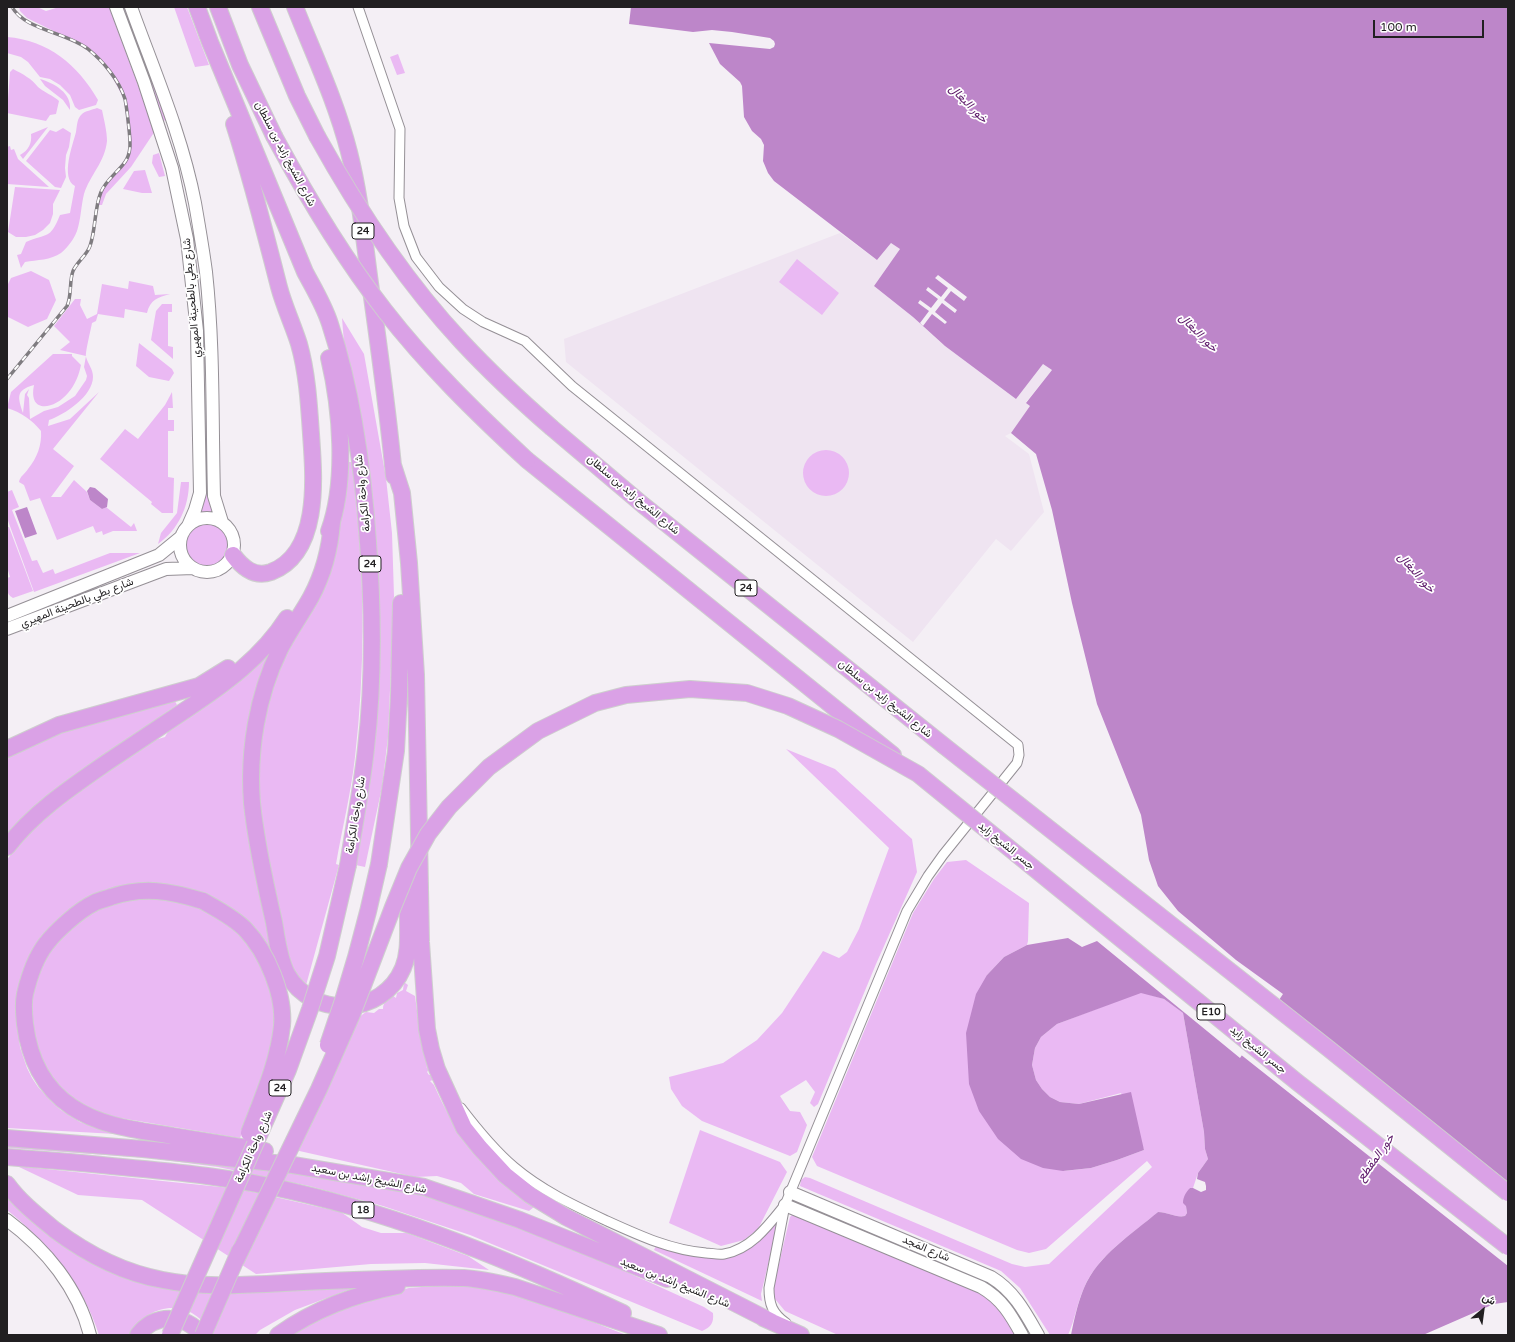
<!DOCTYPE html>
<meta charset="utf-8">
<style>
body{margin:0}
#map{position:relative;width:1515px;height:1342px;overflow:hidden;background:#f4eff5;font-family:"Varela Round",Vazirmatn,sans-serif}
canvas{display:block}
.frame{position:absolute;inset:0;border:8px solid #211f21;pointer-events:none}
.north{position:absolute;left:1463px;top:1290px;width:40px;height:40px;-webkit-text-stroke:3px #fff;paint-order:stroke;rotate:29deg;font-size:11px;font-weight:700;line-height:16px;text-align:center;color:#211f21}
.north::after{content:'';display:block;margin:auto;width:14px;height:18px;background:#211f21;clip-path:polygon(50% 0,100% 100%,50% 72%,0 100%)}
.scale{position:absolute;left:1373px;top:20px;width:111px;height:18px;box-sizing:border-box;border:2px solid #211f21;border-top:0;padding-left:5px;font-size:12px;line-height:14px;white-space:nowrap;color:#211f21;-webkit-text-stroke:3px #fff;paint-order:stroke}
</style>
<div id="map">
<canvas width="1515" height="1342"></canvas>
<div class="frame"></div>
<div class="north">ش</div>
<div class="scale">100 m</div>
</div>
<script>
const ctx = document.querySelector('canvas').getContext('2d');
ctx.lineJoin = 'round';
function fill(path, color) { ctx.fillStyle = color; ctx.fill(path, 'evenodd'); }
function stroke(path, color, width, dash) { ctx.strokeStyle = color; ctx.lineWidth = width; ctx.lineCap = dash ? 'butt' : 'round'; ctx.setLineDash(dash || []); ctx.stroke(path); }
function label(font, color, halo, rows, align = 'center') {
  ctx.font = font + ' "Varela Round",Vazirmatn,sans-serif'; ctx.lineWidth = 3.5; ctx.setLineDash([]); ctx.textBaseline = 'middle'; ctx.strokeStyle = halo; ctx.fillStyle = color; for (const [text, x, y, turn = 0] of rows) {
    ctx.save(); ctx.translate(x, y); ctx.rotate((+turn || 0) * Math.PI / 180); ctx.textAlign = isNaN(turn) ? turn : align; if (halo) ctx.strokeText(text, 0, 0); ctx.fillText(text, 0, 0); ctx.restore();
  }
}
fill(new Path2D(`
 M840,233L877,260L891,243L900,249L874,286L913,317L939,341L1016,399L1043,364L1052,370L1026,402L1031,406L1011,433L1005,436L1029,454L1044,512L1011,551L996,539L913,642L566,362L564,339Z`), '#efe4f1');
fill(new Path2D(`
 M19,7H37L46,11L59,7H109L155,131L131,167L106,194L102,205H97L101,191L126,161L130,149L124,99L108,69L97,56L82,45L27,18L20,11Z
 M121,7H126L167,120L162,121Z
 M174,7H187L209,65L195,67Z
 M7,37C48,40 78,65 98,100L96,105L79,110L75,107L70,95L60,85L50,79L40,77L28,62L21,57L7,53Z
 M398,54L405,73L397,75L390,57Z
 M13,69C23,74 32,79 38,87C41,90 55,97 59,101L56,114L50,115L46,121L7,113L10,72Z
 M40,79C54,83 72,93 70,110L63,100L45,86Z
 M97,108L102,110C104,120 107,131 107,141C105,162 90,175 84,194C81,206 81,219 77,231C74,239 68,247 61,253C51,260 37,260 25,262L21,268L17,255L21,254L26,242C47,233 50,240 60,215L70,213L75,186C60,178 73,144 76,132C77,126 77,118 82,114C85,111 92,110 97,108Z
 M48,127L23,159L20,155C29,150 32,143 31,134Z
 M63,128L71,133L69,147L66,155L65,168L66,177L61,188L55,187L26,161L50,130L56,132Z
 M10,146L11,150L14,149L18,159L49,187L7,184V147Z
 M159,153L165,176L159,177L152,163L153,155Z
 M145,170L152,193H142L123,189L134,171Z
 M15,187L60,190L53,204V214L50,223L43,230L35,235L26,237H16L8,232Z
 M797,259L839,293L822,315L779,282Z
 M31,271L49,280L56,300L47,319L28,327L8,317L7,314V286L11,278Z
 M129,281L153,286L155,295L170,294C158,297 150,300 147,313L125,309L124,318L98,314L96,321L92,323C91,329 85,353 86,357C88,364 93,369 93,377C93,396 64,415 49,420L48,426L70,419L99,392L53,449L74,466L51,497H61L74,480L87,492L90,500L102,509L106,507L131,527L134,523L137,531H113L103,535L102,531L96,533L93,526L57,540L40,498L30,501L24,485L19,482C20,476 25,474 28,469C37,458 42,445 41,431C32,420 21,412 7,408L11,392L53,354H72V356L81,365C79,375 75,385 68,393C55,409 28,415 34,385C15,390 18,398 23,413L25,394L29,389L27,395L29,398L30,419L44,411L58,407L75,396L86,380L87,376L84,367L86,356L60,350L70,342L54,326L75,299H81L80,305L87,319L97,314L102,284L128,289Z
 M162,304H172V312H168V346L173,347V359L151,340L156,311Z
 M342,318L364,354L386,478L392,533L394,596L388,737L382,787L365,867L346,863L372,693Z
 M139,343L172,369L174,373L169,381L149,377L136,366Z
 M172,392L173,408H168V420H174V431H168V477L174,478L173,513H162L151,504L152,502L100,459L125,429L138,439L165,405Z
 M803 473a23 23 0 1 1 46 0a23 23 0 1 1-46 0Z
 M203,456H209V498L213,514L200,513Z
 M348,462H352L356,492L355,493C365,580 365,670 355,757C351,793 342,829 336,864L339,865L305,989L290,972L261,836L257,761L269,690L336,542L344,505Z
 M181,482H189C189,507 178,530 158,544L161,533L177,513Z
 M12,490L19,507L12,510L32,561L37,560L43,573L53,569L55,574L110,553H140L34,592L7,518V492Z
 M184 545a24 24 0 1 1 48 0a24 24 0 1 1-48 0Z
 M7,527H9L33,591L13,598C5,594 7,586 7,578L10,577L7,567Z
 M273,647L249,725L276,963L183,888L68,914L17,1015L20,1047L27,1068L32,1078L38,1087L53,1103L61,1110L80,1122L116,1134L7,1128V860C42,806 102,774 155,740L165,737L170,728Z
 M174,699L177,705L54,790L30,810L7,834V756L49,734Z
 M786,749L835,769L912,839L917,872L876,964L818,1104L814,1107L810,1103L815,1092L806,1080L780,1096L790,1111L800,1112L807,1125L797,1152L790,1156L702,1121L682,1106L671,1089L669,1077L723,1063L757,1040L782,1013L823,951L839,958L847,952L859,929L889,848Z
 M966,860L1029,903L1028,941L1027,945L1004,957L987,975L1064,1171L1091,1168L1117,1160L1144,1150L1121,1093L1079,1104L1060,1102L1050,1097L1042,1089L1036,1080L1032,1065L1035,1048L1041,1037L1057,1024L1141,992L1164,999L1183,1013L1204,1132L1205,1149L1208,1159L1198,1173L1193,1188H1190C1185,1194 1186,1206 1187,1213L1185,1216C1176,1218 1168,1212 1158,1212C1132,1234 1097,1256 1084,1288C1077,1303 1075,1320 1068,1335H1050L1020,1288L1001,1271L800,1186L801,1180L805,1177L810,1178L1012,1264L1025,1267L1049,1264L1152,1167L1147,1161L1046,1249L1029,1253L1017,1250L817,1166L812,1157L913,913L934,879L947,862Z
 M147,897L191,903L229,924L245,940L264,970L274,1003L275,1026L271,1051L252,1109L240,1138L120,1118L117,1120L82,1107L51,1078L33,1039L31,999L40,969L50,951L64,934L92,912L114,903Z
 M404,982L408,985L406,991L415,996L421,1039L428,1065L426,1068L428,1066L429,1070L427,1072L429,1075H431L433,1080L430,1081L434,1085C454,1132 491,1180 534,1207L529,1211L474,1194L461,1183L437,1176L415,1177L295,1150L340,1062L359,1017L366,1012L374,1013L379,1009H383C383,1001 388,1001 392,995L396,998L397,993L403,990Z
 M700,1130L780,1162L787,1172L758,1229L744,1240L721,1246L669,1223Z
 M7,1141L148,1151L387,1186L478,1211L585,1253L704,1307L713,1313C714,1323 711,1327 702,1331L470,1235L383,1206L309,1186L218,1167L149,1158L7,1148Z
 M17,1166L240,1189L341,1212L362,1227L381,1233H407L468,1256L489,1270L425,1263L371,1264L256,1274L142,1200L78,1195Z
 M7,1190L131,1275L364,1284L295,1310L260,1330L255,1335H212C194,1298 149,1300 131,1335H99C83,1284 48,1243 7,1210Z
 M794,1213L980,1293L1001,1310L1016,1335H838L785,1311L775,1299L773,1289L790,1217Z
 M772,1224H775L777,1227L761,1294L762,1301L654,1250L656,1246L723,1259Z
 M459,1284L501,1290L540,1301L626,1335H292L323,1317L368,1299L409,1288Z`), '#eab9f3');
fill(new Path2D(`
 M631,7H1508V1302L1494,1304L1423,1335H1071C1074,1320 1078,1302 1084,1288C1098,1255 1132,1234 1158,1212C1168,1212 1176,1218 1185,1216L1187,1213L1186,1206L1183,1203C1183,1197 1186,1192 1190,1188H1193L1201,1192L1206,1190V1186L1205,1182L1197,1179L1198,1173L1208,1159L1205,1149L1204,1132L1183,1013L1164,999L1141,993L1057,1024L1041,1037L1035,1048L1032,1065L1036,1080L1042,1089L1050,1097L1060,1102L1079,1104L1131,1092L1144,1150L1117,1160L1091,1168L1063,1171L1043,1168L1021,1159L998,1139L979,1111L969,1084L966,1033L976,994L987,975L1004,957L1027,945L1068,938L1082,947L1097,941L1240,1058L1283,994L1236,960L1178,911L1158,886L1149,860L1141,815L1097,704L1072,603L1052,510L1036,454L1011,433L1030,406L1026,403L1052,370L1043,364L1016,399L945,346L913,317L874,286L900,249L891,243L877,260L774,181L768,173L763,161L764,145L761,139L752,131L744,117L742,86L740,82L720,64L709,43L770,49L774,47L775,44L774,41L770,38L732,32L712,30L693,32L629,24Z
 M90,487L95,488L108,499L107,507L102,509L90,500L87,491Z
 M27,507L37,534L25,538L15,511Z`), '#bd86c9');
fill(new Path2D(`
 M938,275L967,297L964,301L951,291L944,300L957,310L955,313L942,303L935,312L947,322L945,324L932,314L923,326L920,323L929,311L918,303L920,300L931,308L938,299L926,290L928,287L941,297L948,288L935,278Z
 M1278,998L1508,1182V1266L1240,1054Z`), '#f4eff5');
const street = new Path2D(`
 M358,7L400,129L399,198L404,226L416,257L439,287L463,309L483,322L525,341L572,386L1018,745L1019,755L1017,763L943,855L928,876L907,911L785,1205L769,1288C769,1304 772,1313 786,1323
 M461,1108C477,1129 493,1149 514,1167C541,1190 573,1205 605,1220C638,1235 670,1250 706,1253C711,1253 718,1255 724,1254C751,1249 768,1226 784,1206`);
const secondary = new Path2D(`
 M116,7L144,82L172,168L187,239L197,331L200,493L195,510L188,526
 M131,7C154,71 182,135 195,203C199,226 203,249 206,272C214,346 212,421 214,496L222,522
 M180 545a27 27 0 1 1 54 0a27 27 0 1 1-54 0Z
 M7,616L159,555L181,537
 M7,629L166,569L193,568
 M790,1192L991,1277C1014,1291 1025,1312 1038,1335
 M785,1205L981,1287C1002,1299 1011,1315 1022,1335
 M7,1220C46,1249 78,1288 90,1335`);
const highway = new Path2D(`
 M197,7L210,42L305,272C314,289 324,305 330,324C353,394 363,468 368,542C373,610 374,680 366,748C362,787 354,826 348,865
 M218,7L240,65L274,136
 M260,7L297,96L317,136
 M295,7C314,55 336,101 349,152C360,195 364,239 370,283C379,347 388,411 394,476
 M329,358C341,409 347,481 329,531
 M552,428L643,505L943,745
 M527,460L893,755
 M393,465L402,493L409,563L416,675L421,942L427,1029L431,1049L437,1069L464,1128L480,1148L505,1175L530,1195L566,1217L772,1322
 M332,522C330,549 324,573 311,597C301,615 289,631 280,649C257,696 248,751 252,803C256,843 265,883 274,922C277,939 279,959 287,974C313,1020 383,1016 403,968C409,953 408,938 408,922C408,905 408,889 409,872
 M233,555C242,567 254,578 271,572C321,553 314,477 311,434C309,404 307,372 299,344C293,325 284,306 279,287C265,232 251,177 234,124
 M7,749L59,725L199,686L228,668
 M7,847C34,812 70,788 106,763C133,745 160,727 187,709C225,684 262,657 287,618
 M379,864L396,751L399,695L401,603
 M203,901C170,891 144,886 111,897C106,899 99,900 94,903C79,910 56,931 46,944C36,957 29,977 25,994C23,1003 24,1015 25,1024C29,1057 43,1088 72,1107C102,1127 138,1130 173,1136C204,1141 234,1146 265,1151
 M7,1138L143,1149L293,1165L424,1187L520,1220L667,1279
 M7,1157C46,1160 84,1163 122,1167C179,1172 236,1178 291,1191C406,1217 516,1263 623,1313
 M7,1184C20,1202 38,1216 55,1230C87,1254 124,1273 163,1280C202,1288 244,1285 284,1283C318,1281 352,1280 386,1279C412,1278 439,1277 464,1278C481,1279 498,1283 515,1287L659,1335
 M763,1318L801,1335
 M138,1335C155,1313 185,1314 202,1335
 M278,1335C315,1309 353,1295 397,1286`);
stroke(street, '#959096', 11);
stroke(secondary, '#959096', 14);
stroke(highway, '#cecece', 18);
stroke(street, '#fff', 9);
stroke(secondary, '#fff', 12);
stroke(highway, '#daa1e6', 16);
const rail = new Path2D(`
 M7,379L67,306C72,295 69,282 73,271C77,262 87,255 90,246C96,229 94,209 101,192C106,180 118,172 125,162C132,152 130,140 129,129C128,120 127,109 125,99C119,80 103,61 88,49C66,32 25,30 12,7`);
stroke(rail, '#7f7c80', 3.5);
stroke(rail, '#fff', 2, [6]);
const highwayBridge = new Path2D(`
 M274,136C307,197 342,256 385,311C427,365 476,413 527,460
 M317,136C358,210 404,280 462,342C490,372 521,401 552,428
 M943,745L1329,1049L1508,1193
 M203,901C217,909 233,917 245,929C267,952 285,995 282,1026C278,1063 262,1099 249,1133
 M328,1045C349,986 366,925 379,864
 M236,1260L319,1089L353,1012L393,907L409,868L428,834L449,807L489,767L538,731L595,703L626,695L690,689L747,693L788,706L838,729L918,774L1297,1082L1508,1247
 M170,1335L288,1070L310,1009L327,956L348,865
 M203,1335L240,1250`);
stroke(highwayBridge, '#cecece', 18, []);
stroke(highwayBridge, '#daa1e6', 16);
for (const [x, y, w] of [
 [363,231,22],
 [370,564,22],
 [746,588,22],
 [1211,1012,28],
 [280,1088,22],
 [363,1210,22]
]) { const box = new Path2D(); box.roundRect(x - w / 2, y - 8, w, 16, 3); ctx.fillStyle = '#fff'; ctx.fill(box); stroke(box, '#211f21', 1); }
label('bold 10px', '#211f21', null, [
 ["24",363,231],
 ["24",370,564],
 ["24",746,588],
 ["E10",1211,1012],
 ["24",280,1088],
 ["18",363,1210]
]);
label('11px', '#211f21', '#fff', [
 ["شارع الشيخ زايد بن سلطان",285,154,62],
 ["شارع بطي بالطحينة المهيري",192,298,-95],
 ["شارع واحة الكرامة",363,493,-96],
 ["شارع الشيخ زايد بن سلطان",633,495,40],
 ["شارع بطي بالطحينة المهيري",77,603,-21],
 ["شارع الشيخ زايد بن سلطان",885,699,39],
 ["شارع واحة الكرامة",356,815,-81],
 ["جسر الشيخ زايد",1006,846,39],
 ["جسر الشيخ زايد",1258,1050,39],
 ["شارع واحة الكرامة",254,1147,-66],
 ["شارع الشيخ راشد بن سعيد",369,1179,11],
 ["شارع المَجد",926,1249,23],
 ["شارع الشيخ راشد بن سعيد",675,1283,22]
]);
label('italic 12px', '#5b1668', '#fff', [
 ["خور البغال",968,104,45],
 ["خور البغال",1198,333,45],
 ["خور البغال",1416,573,48],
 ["خور المقطع",1376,1158,-54]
]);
</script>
